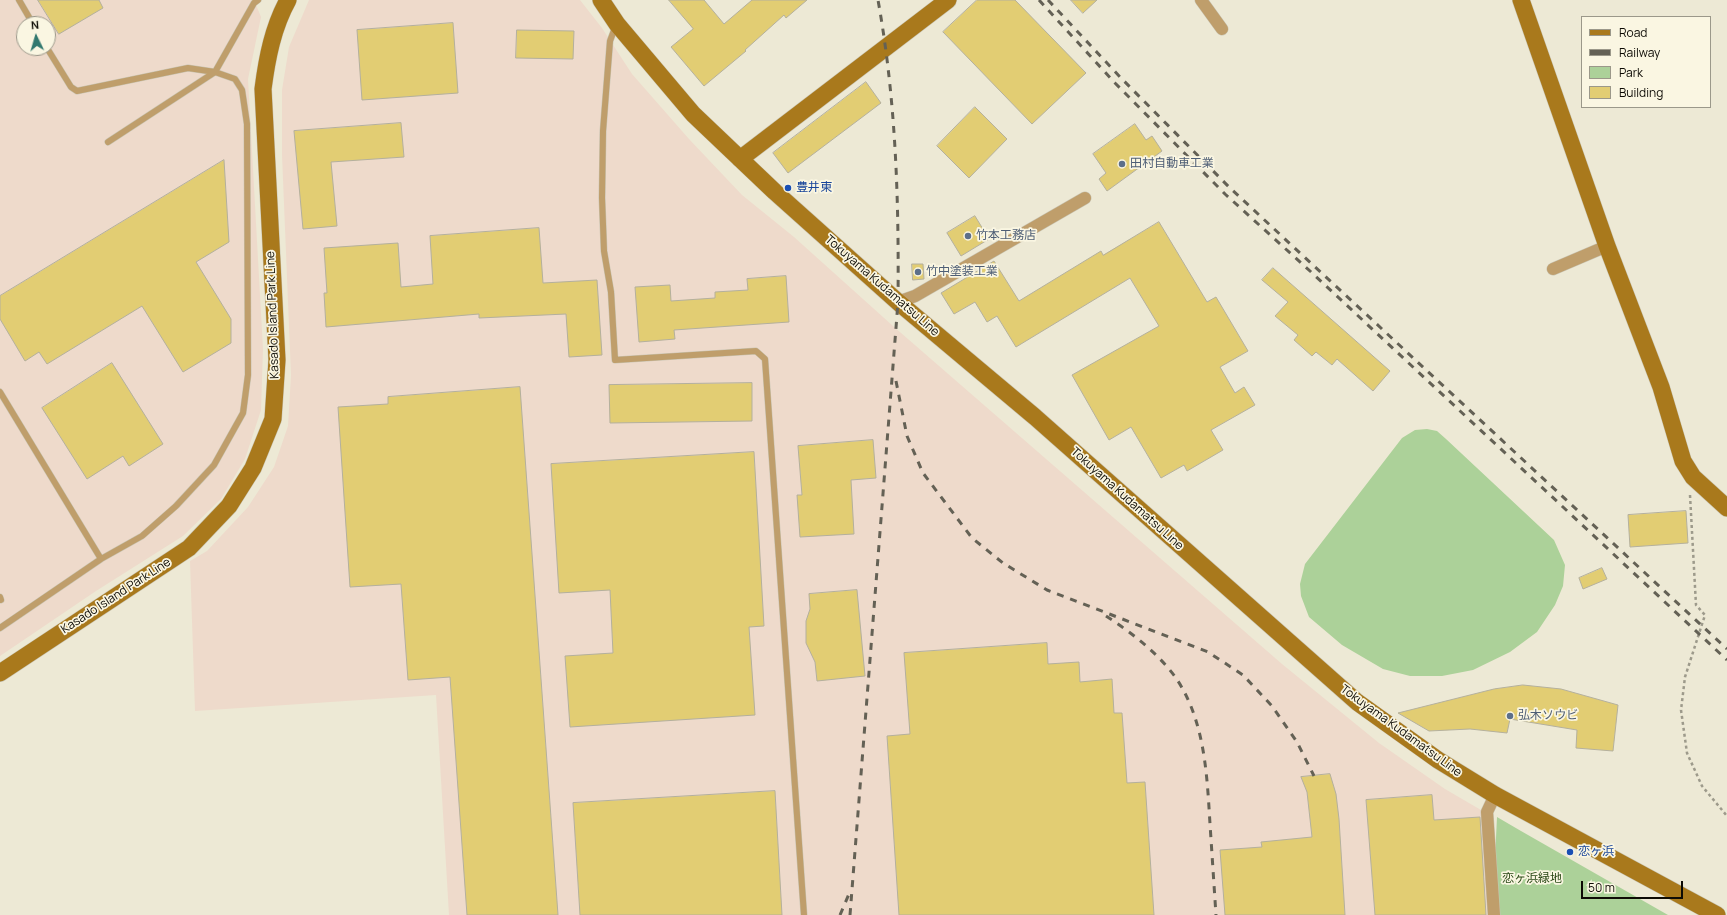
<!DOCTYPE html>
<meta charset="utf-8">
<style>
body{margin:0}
#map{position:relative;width:1727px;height:915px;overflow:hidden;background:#ede9d5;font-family:Manrope,sans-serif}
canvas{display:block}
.legend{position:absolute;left:1581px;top:16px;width:130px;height:92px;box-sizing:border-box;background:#faf6e2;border:1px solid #9b988a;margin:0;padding:5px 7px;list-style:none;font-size:12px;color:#0d0b05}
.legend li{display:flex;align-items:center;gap:8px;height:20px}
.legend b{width:20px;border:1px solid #9b988a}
.north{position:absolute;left:16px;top:16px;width:40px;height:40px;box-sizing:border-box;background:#faf6e2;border:1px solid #9b988a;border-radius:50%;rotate:355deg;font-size:11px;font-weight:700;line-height:16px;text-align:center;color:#0d0b05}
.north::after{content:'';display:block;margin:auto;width:14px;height:18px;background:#32786f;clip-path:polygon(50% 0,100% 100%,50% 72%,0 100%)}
.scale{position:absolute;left:1581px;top:881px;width:102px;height:18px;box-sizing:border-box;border:2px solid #0d0b05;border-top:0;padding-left:5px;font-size:12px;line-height:14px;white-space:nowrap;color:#0d0b05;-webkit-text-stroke:3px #faf6e2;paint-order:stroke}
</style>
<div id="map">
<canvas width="1727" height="915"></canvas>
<ul class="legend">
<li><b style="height:5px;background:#a9791c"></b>Road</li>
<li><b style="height:5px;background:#646155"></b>Railway</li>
<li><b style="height:11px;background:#acd199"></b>Park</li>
<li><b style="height:11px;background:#e2cd73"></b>Building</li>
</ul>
<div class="north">N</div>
<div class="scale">50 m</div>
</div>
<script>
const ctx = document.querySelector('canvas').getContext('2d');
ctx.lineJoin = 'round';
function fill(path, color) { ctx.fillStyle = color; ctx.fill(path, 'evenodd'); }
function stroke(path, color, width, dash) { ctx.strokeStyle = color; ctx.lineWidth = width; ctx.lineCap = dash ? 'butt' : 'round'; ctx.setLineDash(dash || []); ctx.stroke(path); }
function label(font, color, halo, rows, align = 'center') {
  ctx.font = font + ' Manrope,"Noto Sans JP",sans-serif'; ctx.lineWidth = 3.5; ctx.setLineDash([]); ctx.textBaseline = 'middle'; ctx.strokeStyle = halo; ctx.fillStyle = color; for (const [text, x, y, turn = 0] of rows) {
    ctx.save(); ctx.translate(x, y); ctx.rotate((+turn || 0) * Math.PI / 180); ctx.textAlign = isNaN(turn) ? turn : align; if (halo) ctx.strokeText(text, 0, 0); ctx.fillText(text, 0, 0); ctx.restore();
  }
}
fill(new Path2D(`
 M0,0H254L261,17L248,79L263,349L261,410L245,459L221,499L183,536L96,591L0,656ZM24,24H48V48H24Z
 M309,0H580L602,28L632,74L689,139L742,195L794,237L893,326L1282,664L1379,743L1445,789L1481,810L1489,915H449L436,695L195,711L190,561L207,551L248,507L274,467L288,426L291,375L282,155V90L289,47Z`), '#eedacb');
fill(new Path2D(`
 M1427,429L1437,431L1446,439L1554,540L1565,565L1563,586L1555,605L1537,632L1510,652L1473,670L1442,676H1410L1383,669L1342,645L1309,617L1301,596L1300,584L1305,564L1402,438L1415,430Z
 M1497,817L1521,831L1668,915H1499L1495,859Z`), '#acd199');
const building = new Path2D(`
 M38,0H99L103,8L59,34Z
 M669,0H704L724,24L752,0H807L786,18L784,15L745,50L746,51L704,86L671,47L693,29Z
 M977,0H1015L1086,73L1032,124L943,32Z
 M1071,0H1097L1083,13Z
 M453,23L458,93L362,100L357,30Z
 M517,30L574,31L573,59L516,58Z
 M866,82L881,103L788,173L773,153Z
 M975,107L1007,139L969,178L937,146Z
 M401,123L404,157L331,162L337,226L303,229L294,131Z
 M1135,124L1146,140L1152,136L1162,151L1107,191L1099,179L1106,173L1093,154Z
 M224,160L229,242L196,262L231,319V343L183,372L142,306L47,364L39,352L25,361L0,319V296Z
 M975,216L989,239L961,256L947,233Z
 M1159,222L1207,302L1216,297L1248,351L1220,367L1235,393L1244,387L1255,405L1211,430L1223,450L1187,471L1184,465L1161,478L1131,427L1109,440L1072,375L1159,326L1130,278L1016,347L997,316L987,322L975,302L954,314L941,293L994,261L1019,301L1101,251L1103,255Z
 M539,228L543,283L597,280L602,355L569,357L566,314L479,318V314L326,327L324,293H327L324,248L398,243L401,287L433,284L430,236Z
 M912,264H923L924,279L913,280Z
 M1273,268L1390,371L1373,391L1337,359L1332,365L1316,352L1312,356L1294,340L1298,335L1275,316L1288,302L1262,280Z
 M786,276L789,322L674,330L675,339L639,342L635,287L670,285L671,301L715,298V292L748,290L747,279Z
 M112,363L163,444L129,466L123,456L87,479L42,408Z
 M752,383V421L610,423L609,385Z
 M520,387L558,915H467L450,677L408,680L401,584L350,587L338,407L388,404V397Z
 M873,440L876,478L851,480L854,534L800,537L797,495H802L798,446Z
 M754,452L764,626L749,627L755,715L570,727L565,656L613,653L610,590L559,593L551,464Z
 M1686,511L1688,543L1630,547L1628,515Z
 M1602,568L1607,579L1583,589L1579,578Z
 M857,590L865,676L817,681L815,662L806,643V621L810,609L809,594Z
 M1047,643L1048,664L1079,662L1080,682L1112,679L1114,713H1122L1127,783L1145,782L1154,915H899L887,736L910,734L904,653Z
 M1523,685L1561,689L1618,705L1613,751L1576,748L1577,730L1510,719L1507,733L1470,729L1429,731L1398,713L1494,689Z
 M1330,774L1336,794L1339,819L1345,915H1225L1220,850L1262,847L1261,842L1312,837L1307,792L1301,777Z
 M775,791L782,915H580L573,803Z
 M1432,795L1434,820L1480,817L1486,915H1375L1366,800Z`);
fill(building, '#e2cd73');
stroke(building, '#b4b09d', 1);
const lane = new Path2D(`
 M19,0L33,24
 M616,25L610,41L603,131L602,198L604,251L611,292L615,360L756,351L765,359L804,915
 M47,48L71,87L77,91L188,68L215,72L235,79L242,90L247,124L248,375L243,413L214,465L176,506L142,536L101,559
 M108,142L215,72L254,3L258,0
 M0,392L101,559L0,628
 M0,597L1,600`);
const street = new Path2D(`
 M1201,0L1222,29
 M1553,269L1607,246
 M898,302L915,296L1085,198
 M1494,915L1487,812L1495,795`);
const secondary = new Path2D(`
 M601,0L617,24L693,114L775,192L898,302L1035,417L1357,702L1438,760L1495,795L1717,915
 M1521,0L1607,246L1661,387L1683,461L1693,477L1727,508
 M740,159L948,0
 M0,673L189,548L229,506L253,468L273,419L277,360L263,89C267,58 273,27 288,0`);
stroke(lane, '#c9c5b4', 7);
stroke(street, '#c9c5b4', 13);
stroke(secondary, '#c9c5b4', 18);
stroke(new Path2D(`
 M1690,495L1696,605L1705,615L1685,677L1681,710L1687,753L1702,786L1727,816`), '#9d9a8b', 2.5, [3, 3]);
stroke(lane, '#bf9e6b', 6);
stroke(street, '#bf9e6b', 12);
stroke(secondary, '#a9791c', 17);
stroke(new Path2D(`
 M1039,0L1115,83L1225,194L1310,271L1727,660
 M1048,0L1121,78L1230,188L1727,649
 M896,381L907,436L923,473L972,538L1003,563L1047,590L1208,652L1243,675L1272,706L1297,742L1314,776
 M1106,616C1132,633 1158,653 1176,678C1205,721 1207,775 1210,824C1212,854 1214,885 1216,915
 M840,915L849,894
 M850,915L898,302C899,201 896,100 878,0`), '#646155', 3, [7, 7]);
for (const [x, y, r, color] of [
 [1122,164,4,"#5c6f8a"],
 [788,188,4,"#1a4fb4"],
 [968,236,4,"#5c6f8a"],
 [918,272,4,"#5c6f8a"],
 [1510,716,4,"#5c6f8a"],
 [1570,852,4,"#1a4fb4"]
]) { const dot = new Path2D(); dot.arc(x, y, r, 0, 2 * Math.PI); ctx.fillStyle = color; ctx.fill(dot); stroke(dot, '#faf6e2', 1.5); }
label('12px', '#4e5e75', '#faf6e2', [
 ["田村自動車工業",1130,164],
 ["竹本工務店",976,236],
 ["竹中塗装工業",926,272],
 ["弘木ソウビ",1518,716]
], 'left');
label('12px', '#164399', '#faf6e2', [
 ["豊井東",796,188],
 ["恋ヶ浜",1578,852]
], 'left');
label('12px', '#0d0b05', '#faf6e2', [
 ["Tokuyama Kudamatsu Line",882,286,41],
 ["Kasado Island Park Line",273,315,-92],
 ["Tokuyama Kudamatsu Line",1127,499,42],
 ["Kasado Island Park Line",116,596,-33],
 ["Tokuyama Kudamatsu Line",1401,731,36]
]);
label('12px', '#284714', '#faf6e2', [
 ["恋ヶ浜緑地",1532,879]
]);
</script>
